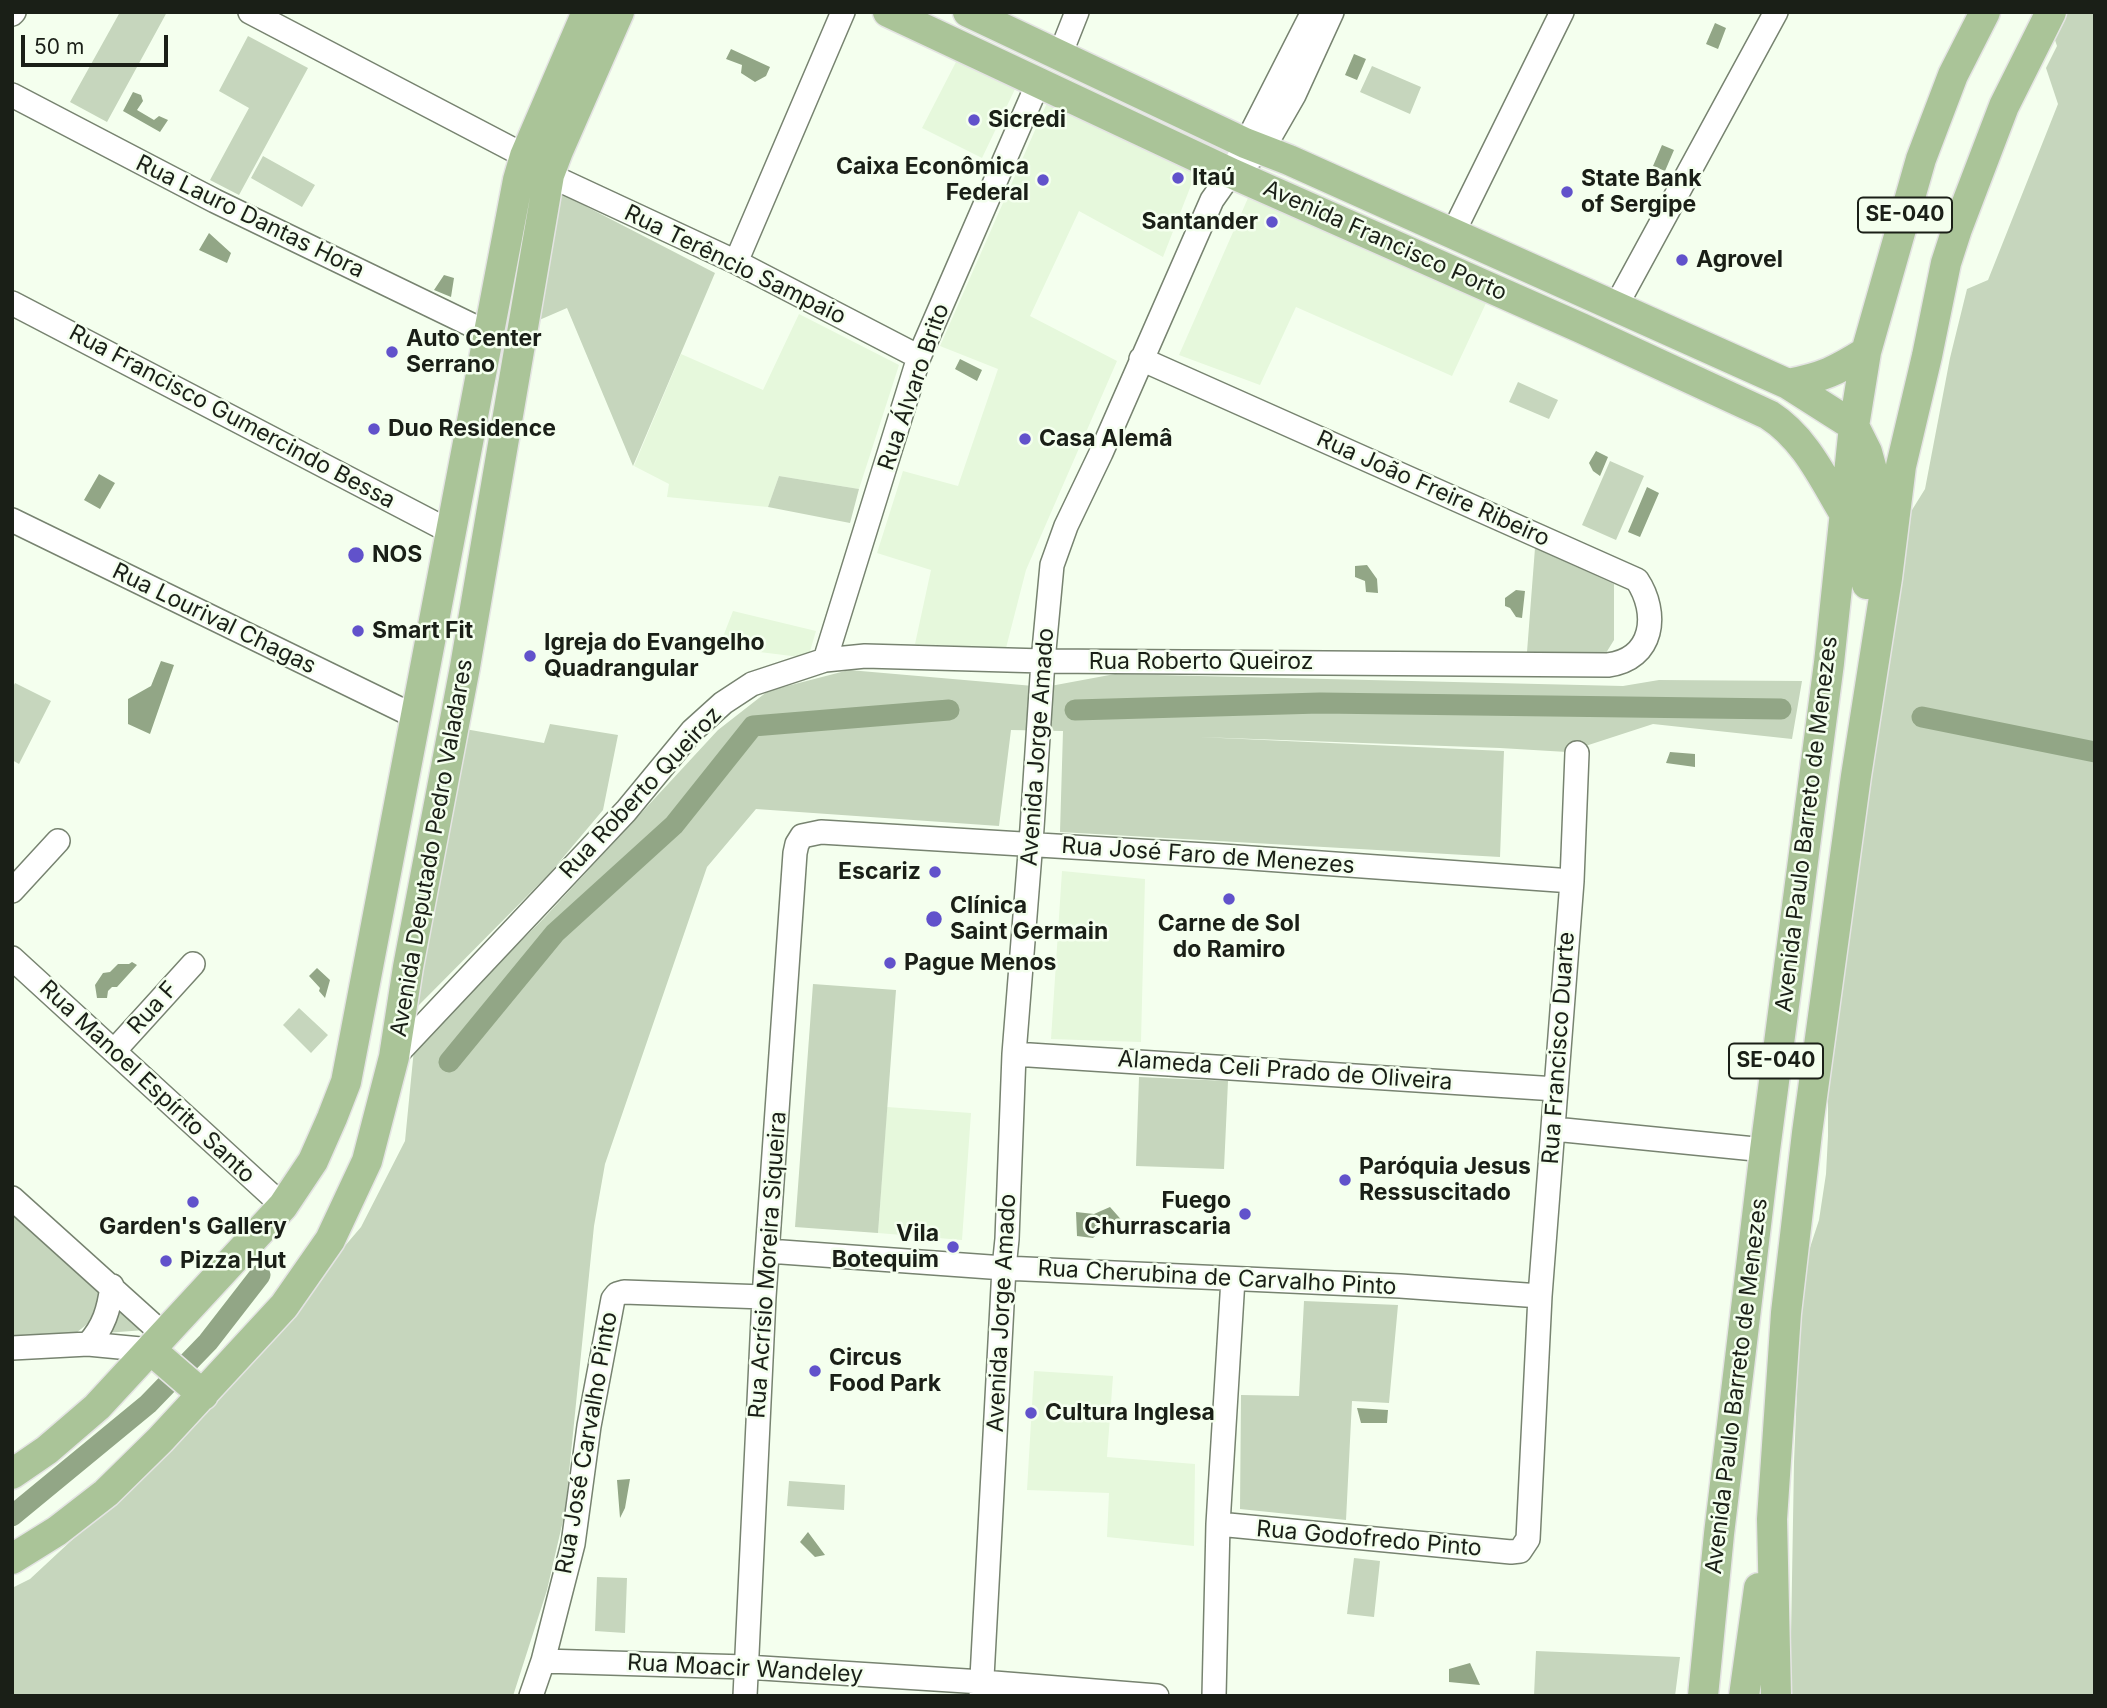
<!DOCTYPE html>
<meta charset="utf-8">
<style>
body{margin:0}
#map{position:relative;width:2107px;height:1708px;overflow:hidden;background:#f4ffee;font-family:Inter,sans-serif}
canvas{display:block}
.frame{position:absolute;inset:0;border:14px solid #1a1f17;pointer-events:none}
.scale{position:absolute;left:21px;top:35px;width:147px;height:32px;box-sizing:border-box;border:4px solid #1a1f17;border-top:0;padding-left:9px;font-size:21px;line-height:24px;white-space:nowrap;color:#1a1f17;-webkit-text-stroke:5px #f4ffee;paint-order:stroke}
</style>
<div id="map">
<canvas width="2107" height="1708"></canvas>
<div class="frame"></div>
<div class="scale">50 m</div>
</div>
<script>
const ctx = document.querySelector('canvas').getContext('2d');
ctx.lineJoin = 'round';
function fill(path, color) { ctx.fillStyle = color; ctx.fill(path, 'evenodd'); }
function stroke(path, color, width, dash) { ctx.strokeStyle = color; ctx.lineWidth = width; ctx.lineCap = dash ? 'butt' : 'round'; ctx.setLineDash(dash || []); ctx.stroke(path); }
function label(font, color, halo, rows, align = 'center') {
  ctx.font = font + ' Inter,sans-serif'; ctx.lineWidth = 5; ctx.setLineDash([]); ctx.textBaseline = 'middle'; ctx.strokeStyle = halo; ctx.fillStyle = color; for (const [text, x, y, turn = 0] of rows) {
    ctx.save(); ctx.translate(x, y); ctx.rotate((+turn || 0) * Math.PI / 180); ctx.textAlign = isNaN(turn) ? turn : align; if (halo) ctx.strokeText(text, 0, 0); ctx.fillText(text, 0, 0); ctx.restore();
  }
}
fill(new Path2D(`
 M957,60L1016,87L982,158L922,128Z
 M1047,103L1197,170L1163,257L1079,211L1030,316L1117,361L1026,570L1006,648L915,644L931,570L877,553L903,471L958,486L998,369L940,346Z
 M1248,198L1487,301L1452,376L1296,307L1260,385L1179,355Z
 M799,314L899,365L859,489L779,476L768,507L667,497L669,484L634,466L681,354L763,390Z
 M733,611L816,631L808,658L719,647Z
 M1062,871L1145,879L1141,1042L1051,1039Z
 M887,1107L971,1113L962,1240L878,1233Z
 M1034,1371L1113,1376L1107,1457L1195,1464L1194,1546L1107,1537L1109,1493L1027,1490Z`), '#e6f8dc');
fill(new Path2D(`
 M120,12H167L107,122L70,102Z
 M2067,12H2095V1696H1790L1794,1462L1802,1272L1819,1220L1826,1174L1828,1136V1069L1907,518L1925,489L1950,358L1967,289L1988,280L2058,104L2046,68L2057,46L2054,37Z
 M248,36L308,68L239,195L210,180L249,108L219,91Z
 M1372,66L1421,87L1410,114L1360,92Z
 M263,156L315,185L302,207L251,178Z
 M560,193L715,273L633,466L567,308L537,321Z
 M1518,382L1558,400L1549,419L1509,402Z
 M1610,461L1644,476L1616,540L1582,525Z
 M779,476L859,489L850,523L768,507Z
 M1535,548L1614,584V640L1606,653L1527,652Z
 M849,670L1045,687L1115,674L1623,686L1659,680L1802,681L1792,739L1653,724L1567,752L1500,748L1199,737L1504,751L1500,857L1060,832L1063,731L1011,730L999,826L756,809L707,867L605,1164L594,1226L565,1512L547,1590L513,1696H12V1588L30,1579L115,1500L264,1341L361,1227L405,1141L414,1049L544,918L718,730L768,691Z
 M15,683L51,701L19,764L12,760V689Z
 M550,724L618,735L603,810L550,873L416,1008L465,729L544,743Z
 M813,984L896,990L878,1233L795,1227Z
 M299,1008L328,1035L311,1053L283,1025Z
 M1139,1077L1228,1081L1224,1169L1136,1166Z
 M12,1208L99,1289L102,1306L91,1321L76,1333L12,1339Z
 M1304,1301L1398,1305L1389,1403L1352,1401L1346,1520L1240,1509L1241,1395L1299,1396Z
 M119,1304L145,1330L105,1333Z
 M789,1481L845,1485L844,1510L787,1506Z
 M1354,1558L1380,1561L1374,1617L1347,1614Z
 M597,1577L627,1578L625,1633L595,1631Z
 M1536,1651L1680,1657L1675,1696H1534Z`), '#c6d6bd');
fill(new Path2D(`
 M1715,23L1726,28L1718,49L1706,44Z
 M731,49L770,67L766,76L755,82L741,73L742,65L726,59Z
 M1354,54L1366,59L1357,80L1345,75Z
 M133,92L141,95L143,101L137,110L154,120L159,116L168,120L160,132L123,111Z
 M1662,145L1674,150L1665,171L1653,166Z
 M209,233L231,253L227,263L199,250Z
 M444,275L454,278L451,297L434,290Z
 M960,359L982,370L977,381L955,369Z
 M1596,451L1608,457L1600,476L1593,471L1589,463Z
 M99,474L115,483L100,509L84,500Z
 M1647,487L1659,493L1640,537L1628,532Z
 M1367,565L1377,579L1378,593L1366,592L1365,581L1355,577V566Z
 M1516,590L1525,591L1522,618L1516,617L1510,608L1505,606V598Z
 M161,661L174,665L150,734L128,724V699L151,686Z
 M1670,752L1695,754V767L1666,763Z
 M132,962L137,965L117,987H112L108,991L107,998H97L95,985L103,973L110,972L118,964H129Z
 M317,968L330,980L325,998L319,991L320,988L309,976Z
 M1110,1207L1125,1224L1115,1230H1101L1093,1238L1077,1236L1076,1212L1094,1214Z
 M1357,1408L1388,1410L1387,1423H1361Z
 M630,1479L625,1508L620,1518L617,1480Z
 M808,1532L825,1555L815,1557L800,1542Z
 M1470,1663L1480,1685L1449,1682V1669Z`), '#92a686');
stroke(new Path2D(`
 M1075,710L1320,703L1781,709
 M1922,717L2095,752
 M449,1062L555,933L674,825L753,726L949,710
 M12,1516L148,1404L208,1342L260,1275`), '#92a686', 21);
const minor = new Path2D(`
 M250,12L525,156
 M12,14L14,12
 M1060,55L1077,12
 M12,95L215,201L490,334
 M1250,159L1263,149L1294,95L1332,12
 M549,175L736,262L919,357
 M1453,233L1562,12
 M736,262L843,12
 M12,303L451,532
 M1616,306L1776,12
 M12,520L416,717
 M825,660L919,357L1038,83
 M12,891L58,841
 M12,958L283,1206
 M114,1051L193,964
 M1014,1054L1556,1089
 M394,1057L626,811L692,731L723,703L752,684L825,660L865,656L1043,661L1608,665C1654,659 1659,613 1637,580L1141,359
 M1554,1129L1765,1150
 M12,1198L164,1335
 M768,1251L1004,1268L1400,1286L1540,1296
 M88,1344C104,1327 109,1309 112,1286
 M12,1348L88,1344L151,1350
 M1218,1524L1511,1552L1520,1551L1528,1539L1540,1296L1572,881L1577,753
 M543,1661L746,1667L982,1682L1157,1696
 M531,1696L543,1661L573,1544L589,1426L613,1299L617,1294L624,1292L764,1297
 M745,1696L764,1297L795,853L797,844L802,836L821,832L1223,856L1572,881
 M981,1696L1004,1268L1007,1239L1014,1054L1032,828L1043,661L1052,565L1066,526L1101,453L1212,200L1231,173L1313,12
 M1214,1696L1218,1524L1233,1279`);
const major = new Path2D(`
 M888,12L1231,173L1581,328L1769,415C1805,438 1823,478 1844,513
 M968,12L1245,143L1289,160L1788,384L1854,426L1867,452L1872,470L1875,493L1867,584
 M1788,384C1823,377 1836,371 1866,352
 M151,1350L203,1395
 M12,1474L47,1450L97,1407L283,1206L313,1161L332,1118L346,1082L356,1030L518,180L525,156L587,12
 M12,1559L57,1531L106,1493L160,1440L284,1306L330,1240L367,1161L394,1057L408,967L465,667L549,175L558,151L619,12
 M1703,1696L1719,1534L1765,1150L1829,663L1854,426L1866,352L1921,159L1953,75L1985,12
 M1744,1696L1759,1588
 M1776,1696L1772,1519L1786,1313L1807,1133L1856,776L1887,578L1901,466L1927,356L1946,263L1957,229L2004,106L2051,12`);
stroke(minor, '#778370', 26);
stroke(major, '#e4e4e3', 33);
stroke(minor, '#fff', 23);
stroke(major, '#aac498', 30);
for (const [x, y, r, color] of [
 [974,120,7,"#6152cb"],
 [1178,178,7,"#6152cb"],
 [1043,180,7,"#6152cb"],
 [1567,192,7,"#6152cb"],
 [1272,222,7,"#6152cb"],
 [1682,260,7,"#6152cb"],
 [392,352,7,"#6152cb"],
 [374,429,7,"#6152cb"],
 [1025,439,7,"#6152cb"],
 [356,555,9,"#6152cb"],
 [358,631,7,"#6152cb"],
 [530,656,7,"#6152cb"],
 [935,872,7,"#6152cb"],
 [1229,899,7,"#6152cb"],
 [934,919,9,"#6152cb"],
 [890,963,7,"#6152cb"],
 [1345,1180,7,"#6152cb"],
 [193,1202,7,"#6152cb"],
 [1245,1214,7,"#6152cb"],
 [953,1247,7,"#6152cb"],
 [166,1261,7,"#6152cb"],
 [815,1371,7,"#6152cb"],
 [1031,1413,7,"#6152cb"]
]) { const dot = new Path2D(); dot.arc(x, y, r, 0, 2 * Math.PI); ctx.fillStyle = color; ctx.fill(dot); stroke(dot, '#f4ffee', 2.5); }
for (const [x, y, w] of [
 [1905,215,94],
 [1776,1061,94]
]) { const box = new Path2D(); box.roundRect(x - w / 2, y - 17.5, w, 35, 5); ctx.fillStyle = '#f4ffee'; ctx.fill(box); stroke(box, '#1a1f17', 2); }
label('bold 21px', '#1a1f17', null, [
 ["SE-040",1905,215],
 ["SE-040",1776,1061]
]);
label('bold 23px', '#1a1f17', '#f4ffee', [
 ["Sicredi",988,120],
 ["Caixa Econômica",1029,167,"right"],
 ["Federal",1029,193,"right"],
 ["Itaú",1192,178],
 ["State Bank",1581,179],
 ["of Sergipe",1581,205],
 ["Santander",1258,222,"right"],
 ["Agrovel",1696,260],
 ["Auto Center",406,339],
 ["Serrano",406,365],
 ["Duo Residence",388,429],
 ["Casa Alemâ",1039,439],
 ["NOS",372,555],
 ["Smart Fit",372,631],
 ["Igreja do Evangelho",544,643],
 ["Quadrangular",544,669],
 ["Escariz",921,872,"right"],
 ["Clínica",950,906],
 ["Saint Germain",950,932],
 ["Carne de Sol",1229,924,"center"],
 ["do Ramiro",1229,950,"center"],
 ["Pague Menos",904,963],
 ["Paróquia Jesus",1359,1167],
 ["Ressuscitado",1359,1193],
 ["Fuego",1231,1201,"right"],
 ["Churrascaria",1231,1227,"right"],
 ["Garden's Gallery",193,1227,"center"],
 ["Vila",939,1234,"right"],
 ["Botequim",939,1260,"right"],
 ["Pizza Hut",180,1261],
 ["Circus",829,1358],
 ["Food Park",829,1384],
 ["Cultura Inglesa",1045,1413]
], 'left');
label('23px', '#1a1f17', '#f4ffee', [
 ["Rua Lauro Dantas Hora",250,217,26],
 ["Avenida Francisco Porto",1385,241,24],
 ["Rua Terêncio Sampaio",735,265,26],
 ["Rua Álvaro Brito",914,387,-71],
 ["Rua Francisco Gumercindo Bessa",232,417,28],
 ["Rua João Freire Ribeiro",1433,489,24],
 ["Rua Lourival Chagas",214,619,26],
 ["Rua Roberto Queiroz",1201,662],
 ["Avenida Jorge Amado",1038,747,-86],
 ["Rua Roberto Queiroz",641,793,-47],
 ["Avenida Paulo Barreto de Menezes",1807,824,-83],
 ["Avenida Deputado Pedro Valadares",432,848,-80],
 ["Rua José Faro de Menezes",1208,856,4],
 ["Rua F",153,1008,-48],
 ["Rua Francisco Duarte",1559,1048,-86],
 ["Alameda Celi Prado de Oliveira",1285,1071,4],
 ["Rua Manoel Espírito Santo",147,1082,43],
 ["Rua Acrísio Moreira Siqueira",768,1265,-86],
 ["Rua Cherubina de Carvalho Pinto",1217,1278,3],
 ["Avenida Jorge Amado",1002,1313,-87],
 ["Avenida Paulo Barreto de Menezes",1737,1386,-83],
 ["Rua José Carvalho Pinto",587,1443,-80],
 ["Rua Godofredo Pinto",1369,1539,5],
 ["Rua Moacir Wandeley",745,1669,3]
]);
</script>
